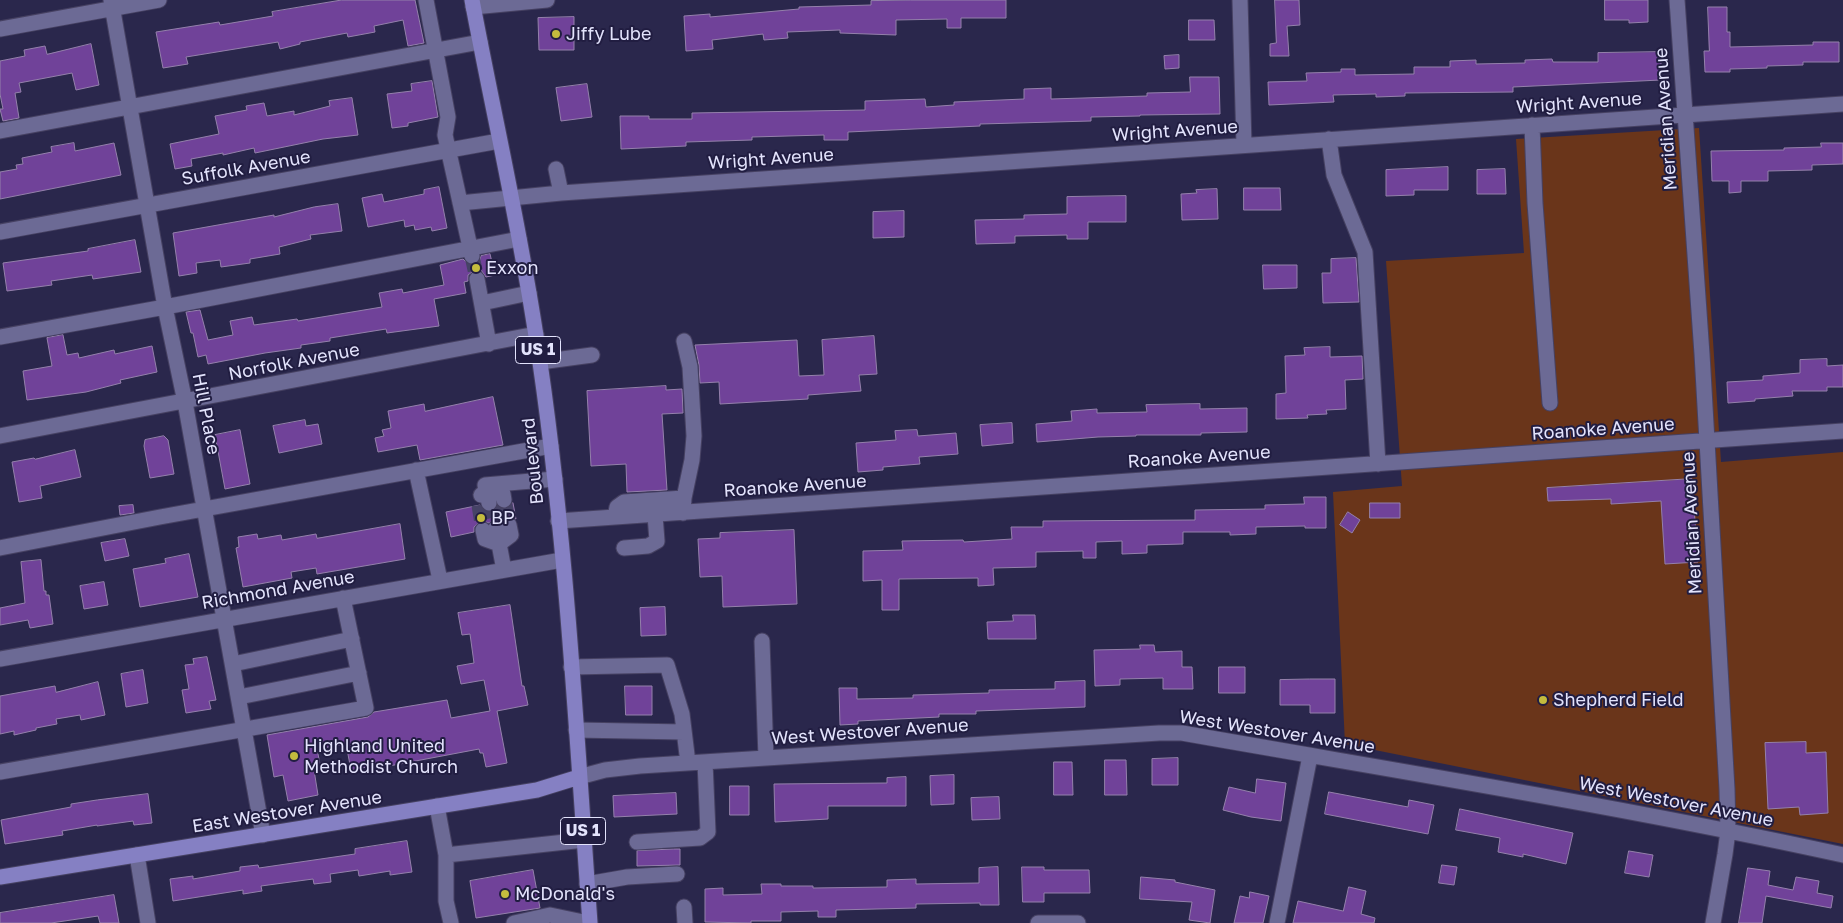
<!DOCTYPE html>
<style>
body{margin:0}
canvas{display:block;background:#2a274c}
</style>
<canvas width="1843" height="923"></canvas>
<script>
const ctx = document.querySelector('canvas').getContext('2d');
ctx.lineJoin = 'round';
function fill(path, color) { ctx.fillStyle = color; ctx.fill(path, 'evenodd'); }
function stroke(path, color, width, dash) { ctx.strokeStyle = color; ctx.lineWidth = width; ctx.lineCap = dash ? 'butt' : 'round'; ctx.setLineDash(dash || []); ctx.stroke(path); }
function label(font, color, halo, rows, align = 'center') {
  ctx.font = font + ' "Golos Text",sans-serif'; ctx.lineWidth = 4; ctx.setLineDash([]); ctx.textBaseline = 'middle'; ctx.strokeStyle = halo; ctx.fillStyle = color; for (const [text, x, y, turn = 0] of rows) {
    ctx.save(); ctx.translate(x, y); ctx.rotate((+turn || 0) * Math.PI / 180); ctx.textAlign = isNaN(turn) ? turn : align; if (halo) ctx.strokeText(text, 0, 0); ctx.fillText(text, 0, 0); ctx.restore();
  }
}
fill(new Path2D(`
 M1699,128L1721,462L1843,452V844L1345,744L1333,492L1402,486L1386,261L1524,253L1516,139Z`), '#6a351a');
const building = new Path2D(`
 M342,0H415L424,43L408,46L403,20L374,26L375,32L348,37L347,33L300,42V44L280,49L278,42L186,57L188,64L163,68L156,32L219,22L220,25L273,16L272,12Z
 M911,0H1006V18H961V28H947V19L896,20V35L840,33V30L787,32L788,38L764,40L763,34L712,40L713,49L686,51L684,16L710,14V17L799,9V7L871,5V1Z
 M1275,0H1299L1300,25L1287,26L1289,56H1270V44L1276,43Z
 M1605,0H1648V22L1629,23V20H1605Z
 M1708,7H1727V32H1730V47L1813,45V42H1839V62H1803V65L1767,66V68L1730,69V72H1705L1704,51H1709Z
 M574,17V50H539L538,18Z
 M1189,20H1214L1215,40H1189Z
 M91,44L99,85L76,90L72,73L19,83L21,92L15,93L19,118L3,121L0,109H3L0,94V61L25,56L24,50L45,46L47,54Z
 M1661,52V80L1513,87V92L1405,93V96L1376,97V94L1333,95L1334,102L1269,105L1268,82L1307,81L1306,73L1341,72V69H1355V75L1414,74V67H1450V61L1476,60V64L1525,63V60L1552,59L1553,62H1598V53Z
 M1179,55V68L1165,69L1164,56Z
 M1190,77H1219L1220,114L1140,115V116L1091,117V121L980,124V126L848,132V140H824V135L752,137V140L686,142V146L621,149L620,116H649V119H692V113L865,110V101L925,99L926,107L954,105V102L1024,99V89L1051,88V99L1147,96V93L1190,92Z
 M432,81L438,117L408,123V126L392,128L387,94L412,91L411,84Z
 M587,84L592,117L561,121L556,88Z
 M352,98L358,135L323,139L255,153L254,148L223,155V153L191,159L192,166L175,169L170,144L219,134L215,116L247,110L246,106L264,103L267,116L294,111V115L330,106L329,101Z
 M74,143L75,151L114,143L121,175L0,199V172L17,169L16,165L23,164L22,158L52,152L51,147Z
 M1821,143H1843V164L1812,165V170L1768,171V181H1741V192L1729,193V181H1712L1711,151L1784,150V148L1821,147Z
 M1448,167V190H1414V195L1386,196V170Z
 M1505,169L1506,194H1477V170Z
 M439,187L447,228L432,231L431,227L415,230L414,225L405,227L404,220L368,227L362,198L382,194L384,202L424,194V190Z
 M1244,188H1280L1281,210H1244Z
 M1217,189L1218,219L1182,220L1181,194L1197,193L1196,190Z
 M1126,196V222H1088V239H1067V235L1015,236V243L976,244L975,220L1024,219V215L1067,214V197Z
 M338,204L342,231L310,235L311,239L279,247L280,254L250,259V263L221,267L220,260L196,263L197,273L179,276L173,233L274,215V217L314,207Z
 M904,211V237L873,238V212Z
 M135,240L141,272L93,279L92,275L51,281L52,285L7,291L3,263L88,251V249Z
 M490,254L495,275L486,277L481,270H475L468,275V281L464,282L466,293L434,299L439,326L387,333L386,329L330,338V341L301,345V348L265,353L208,364L206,355L198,357L193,333H191L186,312L200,310L208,340L233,335L230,321L252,317L254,325L297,319L298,321L382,307L379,293L402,289L403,293L444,285L440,265L463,259L469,265H474L479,263L481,256Z
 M1356,258L1359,302L1323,303L1322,273H1331V259Z
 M1263,265H1297V288L1264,289Z
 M63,335L67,355L78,353L79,358L114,350L115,354L152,346L157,372L120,380L121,383L86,392L27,400L23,371L52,366L47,338Z
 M874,336L877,374L859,375L861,391L808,395V399L720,404L719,382L700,383L699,365L695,345L797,340L799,376L824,375L822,340Z
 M1330,347V357L1362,356L1363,379L1345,380L1346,409L1326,410L1327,414L1307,415L1308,418L1276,419V394L1286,393L1285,356L1305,355L1304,348Z
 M1827,359V366L1843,365V387H1827V391H1792L1793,396L1755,399V401L1728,403L1727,382L1763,380V376L1800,373V360Z
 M666,386V390L682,389L683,413L662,414L667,490L627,492L626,464L591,466L587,391Z
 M493,397L503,445L420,460L417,445L378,452L375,438L384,436L382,430L391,428L388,411L424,404L425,411Z
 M1200,404V409L1247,408V432L1201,433V435H1136V436L1098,437L1037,442L1036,424L1072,421L1071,411L1097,409V413L1147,412L1146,405Z
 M305,420L306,426L318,424L322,444L279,453L273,426Z
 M1012,423L1013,443L982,446L980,425Z
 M240,430L250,484L225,489L215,435Z
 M917,430L918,436L956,433L958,454L919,457L920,464L883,467V470L858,472L856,443L896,440L895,431Z
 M164,436L168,440L174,474L150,478L144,446L145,440Z
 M75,450L81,477L40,486L42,498L19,502L12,462L34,458L35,459Z
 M1692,479L1698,562L1665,564L1661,501L1611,504V499L1548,501L1547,488Z
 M1304,497H1326V528H1305V526L1256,527V534L1230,535V532H1183V544L1147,545V553L1122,554V541L1096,542V558H1083V551L1036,552V567L993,568L994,585L978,586V578L899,579V610H882V580L863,581V551L903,550L902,541L963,540L964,542L1012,539L1011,527H1043V521L1195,520V510L1265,509V505L1304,504Z
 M513,503L516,519L508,516L501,520L495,519L489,523L481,521L474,527V532L451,537L446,512L480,505L482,510L491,512L498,507L506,509Z
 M1370,503H1400V518H1370Z
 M133,505L134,513L120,515L119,506Z
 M1348,512L1360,520L1352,533L1340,525Z
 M400,524L405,559L317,574L316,568L291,572L292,578L243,587L236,548L239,547L238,537L257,534L258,539L281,535L282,540L316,534L317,538Z
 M794,530L797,604L723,607L722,576L700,577L698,539L720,538V533Z
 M125,539L129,556L105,561L101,543Z
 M189,554L198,597L140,607L133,569L166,563L165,559Z
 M41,560L44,591H46V595H49L53,624L30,628L28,620L0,625V608L25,603L21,562Z
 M104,582L108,605L84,609L80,586Z
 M510,605L522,686H524L528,705L497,711L507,763L486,767L483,753H480L479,749L389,766L388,763L351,770L346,744L317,749L321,769L314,770L318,795L288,801L283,775L274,777L267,735L368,717L374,712L447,700L451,718L490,711L484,680L461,684L457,666L474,663L470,634L462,635L458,613Z
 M665,607L666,635L641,636L640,608Z
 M1013,615H1035L1036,639H988L987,622L1013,621Z
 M1140,645H1154L1155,652L1182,651V667H1192L1193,689H1163V678L1120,679V685L1095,686L1094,650L1140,649Z
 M207,657L216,700L209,701L211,709L186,713L182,690L189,689L185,665L194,664L193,659Z
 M1219,667H1245V693H1219Z
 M143,670L148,703L126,707L121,674Z
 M1310,679H1335V713H1310V705H1280V680Z
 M1085,681V707L976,711V714H939V717L858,721V724L840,725L839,688H857V699L913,698V695L989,693V690L1055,689V682Z
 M98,682L105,715L81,720L80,715L56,719L57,724L36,728V730L14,735V731L0,734V696L55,686L56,692Z
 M625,686H652V715H626Z
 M1806,742V753L1826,752L1828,813L1800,815L1799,807L1768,809L1765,743Z
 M1178,758V785H1152V759Z
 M1105,760H1126L1127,795H1105Z
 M1054,762H1072L1073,795H1054Z
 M954,775V804L931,805L930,776Z
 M906,777V806H828V819L775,822L774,784L887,783V778Z
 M1257,779L1286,783L1281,821L1251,817L1223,810L1229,787L1255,793Z
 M730,786H749V815H730Z
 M1329,792L1408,807L1409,800L1434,805L1428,834L1325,814Z
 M676,793L677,814L614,817L613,796Z
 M148,794L152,823L134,825L133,821L97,826V825L62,831L63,835L5,844L1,820L71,807V804L97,800Z
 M999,797L1000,819L972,820L971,798Z
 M1460,809L1573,833L1566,864L1523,854V857L1498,852L1500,838L1456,830Z
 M407,841L412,872L390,875V871L359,876L358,870L330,874L331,882L314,884L313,879L261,886L262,891L243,894V890L173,901L170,879L193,876V879L240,871V867L258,865L259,868L355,854V849Z
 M674,849H680V865L637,866V851Z
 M1629,851L1653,855L1649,877L1625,873Z
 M1442,865L1457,867L1454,885L1439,883Z
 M998,867L999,905H980V903L916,904V908L836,910V917H818V911L781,912V921H751V923L705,922V889L723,888V895L762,894L761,884H781V886H813V888L887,887V880L916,879V884L979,883V868Z
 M1022,867H1044V870H1089L1090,893H1044V902H1023Z
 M1748,868L1770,871L1768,885L1793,890L1796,877L1819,881L1817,893L1833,896L1831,908L1766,896L1762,923H1739Z
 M533,870L540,908L476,918L470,881Z
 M1141,877L1175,880V882L1215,890L1210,923L1189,920L1192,902L1140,899Z
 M1349,887L1366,891L1361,914L1375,918L1374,923H1293L1298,901L1343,911Z
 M1250,892L1269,896L1263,923H1234L1240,896L1249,898Z
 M114,895L119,923H100L98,916L51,923H0V913Z`);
fill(building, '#704299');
stroke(building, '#9480ab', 1);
stroke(new Path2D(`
 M472,256L477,279
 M504,500L509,525
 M489,503L496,528
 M479,505L483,530`), '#464366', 15, [15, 8]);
const minor = new Path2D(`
 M111,0L165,307L185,402L263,835
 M426,0L448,117L445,135L472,256
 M1240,0L1244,145
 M1677,0L1702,354L1727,789L1728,831L1725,854L1713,923
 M473,7L547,0
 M0,29L159,0
 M1532,125L1535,203L1550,403
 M0,131L480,42
 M1329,139L1334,175L1365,252L1378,464
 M556,169L561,193
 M460,203L561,193L1843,104
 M0,232L499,141
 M477,279L489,344
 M482,303L529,293
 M0,337L165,307L519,239
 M540,362L592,355
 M0,436L536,334
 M416,470L440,580
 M481,495L486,491L503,494L504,500
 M489,503L485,485L555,479
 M683,513L684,498L692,460L694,436L690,367L684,341
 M615,517L617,507L624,502L684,498
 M558,521L1843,431
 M496,528L504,570
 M483,530L485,539L499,544L511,535L509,525
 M0,548L160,517L551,446
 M624,548L648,546L657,541L655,515
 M762,641L766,758
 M0,659L562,560
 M233,664L352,639
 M571,667L667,665L682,714L688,763
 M239,697L359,673
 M576,730L684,732
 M0,772L366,708L343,598
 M579,777L605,770L640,766L1159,733H1182C1403,772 1624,807 1843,855
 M437,806L446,855V901L451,923
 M637,842L700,838L708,832L705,762
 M137,855L148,923
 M446,855L584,840
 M587,884L627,877L677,874
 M684,907L685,923
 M514,923L550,915L588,923
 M1038,923H1078
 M1277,923L1310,756`);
const major = new Path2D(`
 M472,0C493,112 519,223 536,336C566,529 576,728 590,923
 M0,877L537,790L579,777`);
stroke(minor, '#464162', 17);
stroke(major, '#464162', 17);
stroke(minor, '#6c6a95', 15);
stroke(major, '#8580c3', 15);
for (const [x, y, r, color] of [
 [556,34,5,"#c4bc3e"],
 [476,268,5,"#c4bc3e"],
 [481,518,5,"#c4bc3e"],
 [1543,700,5,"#c4bc3e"],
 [294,756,5,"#c4bc3e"],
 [505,894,5,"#c4bc3e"]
]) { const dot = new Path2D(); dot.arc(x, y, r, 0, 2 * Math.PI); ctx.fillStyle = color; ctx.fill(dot); stroke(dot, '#211d41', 2); }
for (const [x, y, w] of [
 [538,350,45],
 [583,831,45]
]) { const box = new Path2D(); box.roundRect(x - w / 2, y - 13.5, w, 27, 4); ctx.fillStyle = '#211d41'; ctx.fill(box); stroke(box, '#e3e3fc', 1); }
label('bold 16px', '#e3e3fc', null, [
 ["US 1",538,350],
 ["US 1",583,831]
]);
label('18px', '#e3e3fc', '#211d41', [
 ["Jiffy Lube",566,34],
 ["Exxon",486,268],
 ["BP",491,518],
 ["Shepherd Field",1553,700],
 ["Highland United",304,746],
 ["Methodist Church",304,767],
 ["McDonald's",515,894]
], 'left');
label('18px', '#e3e3fc', '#211d41', [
 ["Wright Avenue",1579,103,-4],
 ["Meridian Avenue",1666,119,-94],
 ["Wright Avenue",1175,131,-4],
 ["Wright Avenue",771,159,-4],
 ["Suffolk Avenue",246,168,-10],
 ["Norfolk Avenue",294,362,-11],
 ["Hill Place",206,414,79],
 ["Roanoke Avenue",1603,429,-4],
 ["Roanoke Avenue",1199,457,-4],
 ["Boulevard",533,461,-96],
 ["Roanoke Avenue",795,486,-4],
 ["Meridian Avenue",1692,523,-93],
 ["Richmond Avenue",278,590,-10],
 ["West Westover Avenue",870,732,-4],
 ["West Westover Avenue",1277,732,9],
 ["West Westover Avenue",1676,802,11],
 ["East Westover Avenue",287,812,-9]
]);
</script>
